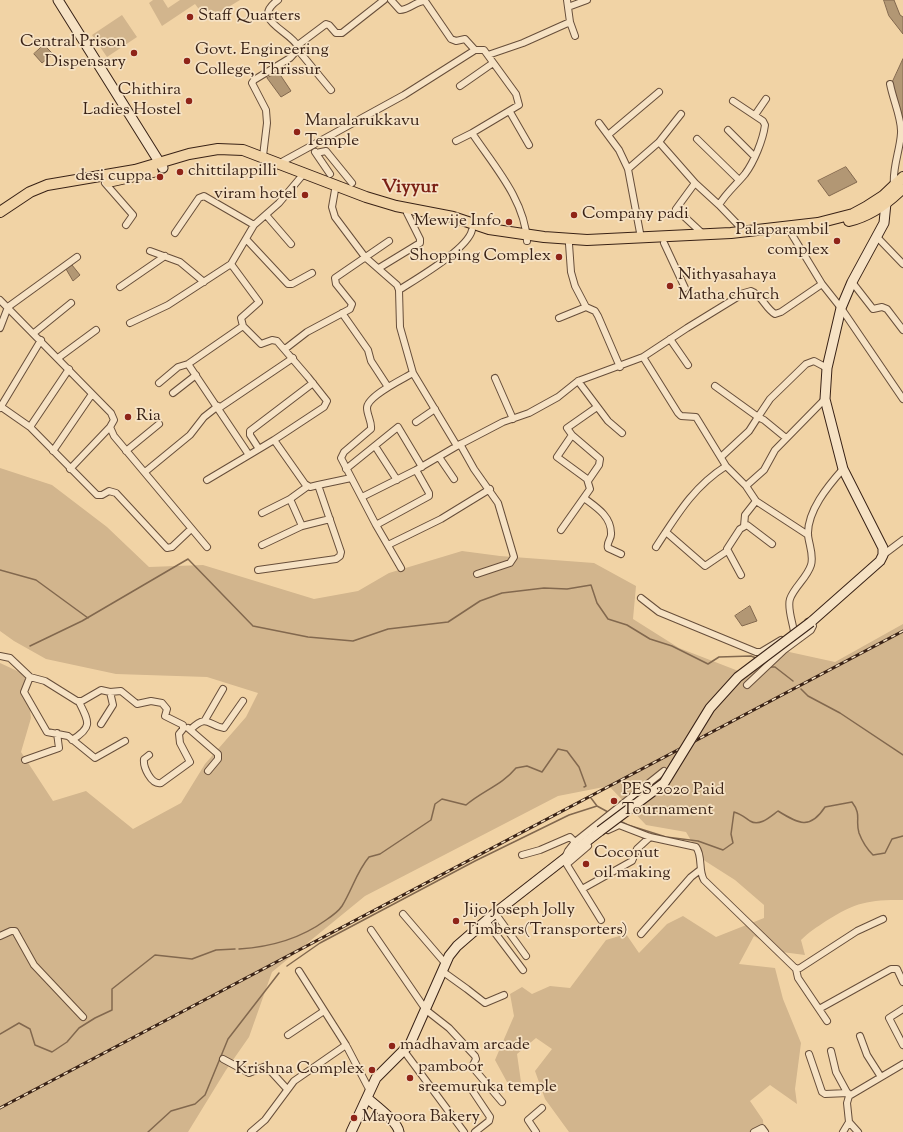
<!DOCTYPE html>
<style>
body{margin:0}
canvas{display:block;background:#f1d3a5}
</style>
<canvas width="903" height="1132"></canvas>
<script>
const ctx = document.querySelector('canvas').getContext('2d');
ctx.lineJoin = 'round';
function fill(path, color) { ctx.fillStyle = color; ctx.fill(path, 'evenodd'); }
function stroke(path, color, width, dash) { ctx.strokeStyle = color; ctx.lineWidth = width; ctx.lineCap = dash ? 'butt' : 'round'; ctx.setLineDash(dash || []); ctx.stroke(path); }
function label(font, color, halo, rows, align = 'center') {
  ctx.font = font + ' "Sorts Mill Goudy",serif'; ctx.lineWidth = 3.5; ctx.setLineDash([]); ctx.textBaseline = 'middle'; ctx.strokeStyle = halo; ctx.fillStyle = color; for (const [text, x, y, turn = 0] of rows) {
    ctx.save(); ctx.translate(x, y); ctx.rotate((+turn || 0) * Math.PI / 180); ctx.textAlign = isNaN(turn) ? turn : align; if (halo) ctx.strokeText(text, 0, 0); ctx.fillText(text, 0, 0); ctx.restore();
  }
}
fill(new Path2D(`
 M153,0H163L168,8L180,0H240L207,20L195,4L162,26L149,3Z
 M122,15L137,37L107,57L92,35Z
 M0,468L52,485L107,527L149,567L203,565L314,599L358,591L389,573L462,551L500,556L594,563L636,586L633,619L679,648L741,672L771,648L835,662L903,624V900C868,900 856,902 826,921C817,927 809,932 801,940L805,955L782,952L754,936L739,964L775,968L783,999L801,1043L795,1089L797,1104L770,1085L750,1101L763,1120L764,1132H569L545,1099L535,1071L552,1049L536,1038L517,1054L521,1082H507L495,1060L514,1016L510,994L522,987L532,994L550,986L570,988L606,940L626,934L639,953L667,924L683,916L716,937L764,918V905L735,880L702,859L686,832L646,825L609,786L558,796L365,896L272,972L249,1037L226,1070L188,1132H0V663L26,675L31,718L21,752L53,801L86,791L133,829L181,803L205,764L246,717L258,693L207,677L116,674L46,659L14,641L0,631Z`), '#d2b58d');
const water = new Path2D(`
 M884,0H894L900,15L903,17V34L889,16Z
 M44,45L53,54L42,63L34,54Z
 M903,59V126L892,83Z
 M279,73L291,91L281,97L267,78Z
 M846,167L857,182L829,196L818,181Z
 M72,265L80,275L73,281L66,269Z
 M750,606L757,621L742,626L735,616Z`);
fill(water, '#b29774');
stroke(water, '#82684e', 1);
stroke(new Path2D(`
 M0,570L36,580L88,618
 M30,646L82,621L188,559L253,626L308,637L353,641L388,629L448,622L480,601L502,593L544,588L567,589L591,585L597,603L608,619L627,625L650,639L672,646L708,664L719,657L751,656L756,658
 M770,667H775L793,681
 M801,689L808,696L840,713L903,755
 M591,798L597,806L608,812
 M620,821L628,825L666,837L698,841L723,850L733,843L731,834L734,812C741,814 744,817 750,821C760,827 771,816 778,811C799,824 810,830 825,807L852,802C862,815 855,820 859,833C862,841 867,849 873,855L885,853L892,839L903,836
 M239,949C271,947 300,939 326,920C332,916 338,912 342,906C352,890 357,871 369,857L380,854L431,820L435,804L442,799L466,805C482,791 502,785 516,768L527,766L542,772L558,749L567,751L579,767L586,786L584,787
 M287,966L320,943L475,861L569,815L597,806
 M0,1034L19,1023L30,1029L35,1045L52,1052L67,1042L79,1028L95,1018L112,1010V989L155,955L192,959L216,950L235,949
 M148,1132L171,1111L195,1104L205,1095L228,1039L279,973`), '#82684e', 1.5);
const street = new Path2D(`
 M391,0L400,10C409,10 416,1 425,1L451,39L456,41L465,39L475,50
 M567,0L570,22L575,36
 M568,7L587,0
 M298,45L326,24L329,25L336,33H342L384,0
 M298,50L331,90
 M488,55L523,43L570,22
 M890,84C893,100 902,119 901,133C900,151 892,168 894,186
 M460,86L493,63
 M733,101L763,121L765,125C763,140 754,162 745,174C736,185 726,193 719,205L745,232
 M510,112L529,145
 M755,115L766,99
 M599,123L619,150L628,169L641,238
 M728,130L754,156
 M608,135L659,92
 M697,139L739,180
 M456,141L472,133C494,166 525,200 527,241
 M659,142L695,183L676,209L703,234
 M315,152L330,174
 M316,153L326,151L352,183
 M263,156L267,123L266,110L252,83L254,80L290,58L299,48C291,30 249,21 278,0
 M280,163L404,95L475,50H484L516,94L519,105L472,133
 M628,169L659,142L681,114
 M105,183L133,215L126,225
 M695,183L719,205
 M335,190L332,207L335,217L365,257L397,285L399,290L400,327L413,373L457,446
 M266,215L291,244
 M175,233L199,198L204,196L254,225
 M877,237L903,264
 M246,239L288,284H292L312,273
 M664,243L685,288
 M569,244L571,272L575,286L586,307L595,311L598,316L620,367
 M150,251L180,262L204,282
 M231,264L259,302L241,318L243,326L261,344L272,340L277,341L308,377L327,401L324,407L274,440
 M379,268L420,243V239L407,213
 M852,282L873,309L882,307L887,309L903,330
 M822,284L841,308L903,399
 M120,287L165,256
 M399,290C416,279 468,249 472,230
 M0,300L111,413L114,420L110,427L114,436L207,547
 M342,313L368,350L371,361L388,387
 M559,318L586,307
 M130,323L168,305L231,264L254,225L279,203L301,177
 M0,328L8,307L77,257
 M34,333L71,303
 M670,339L688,365
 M285,349L307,332L350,309L352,304L336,284L335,278L389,241
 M643,357L678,413L681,416L696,417L726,466L746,486
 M58,358L96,330
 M188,364L249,455L274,440L305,484L310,487L318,485L341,552L340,556L336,559L258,570
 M495,378L513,419
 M578,381L608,421L622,433
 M159,383L178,367L188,364L243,326
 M715,386L758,417L749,431L721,457
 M173,393L196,375
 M0,406L30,427L97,495H102L109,491L116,493L167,548L172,547L191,529
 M0,408L41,340
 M219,408L293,358
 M416,422L435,409
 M30,427L69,369
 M786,438L764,420L758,417L770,399L806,364L814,361L827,368
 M460,444L474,469L498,503L514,557L510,563L477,574
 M375,446L397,480
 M259,449L250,435V431L313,383
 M53,451L92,394
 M126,451L159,424
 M439,457L454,479
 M70,469L110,427
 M346,469L398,427L422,467
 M145,472L190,435L204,417L218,406
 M207,480L249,455
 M588,481L599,465L600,459L572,435L567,428L597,407
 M318,485L351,478
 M362,497L416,470L457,446L503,422L529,413L558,397L578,381L643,357L687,328L744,293L751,291C762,295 765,308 775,314L781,312L822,284L791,233
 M584,498C596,507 611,516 611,533C612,539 606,542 608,548L621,554
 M290,499L302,526
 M262,513L290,499L308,486
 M376,525L429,496V493L416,470
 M744,526L745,515L756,501
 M561,530L590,489L587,479L557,457L572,435
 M666,532L705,566L727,551
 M808,535L756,501L746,486L764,470L775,450L825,399
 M262,545L302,526L330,519
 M388,545L441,519L490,489
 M656,547C677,515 693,487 726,466
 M883,555L903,540
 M401,568L376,525L341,458L344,452L371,429C372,422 367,415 367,408C367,396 403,379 413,373
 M741,575L727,549L740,529L747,525L772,544
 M641,598L659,612L756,652H761L781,640
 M794,632C793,623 787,608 790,599C794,587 807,578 811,565C814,555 809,545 808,535C807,511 828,486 843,469
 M0,656L10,658L30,677L45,681L77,701H82L101,690L110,692L121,691L137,704L151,701L162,703L167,709L165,716L183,725V729L179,734L180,743L190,762L161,783C151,785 143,767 144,759L149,755
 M30,677L24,692L47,732L68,736L95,758L125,741
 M747,685L784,650L811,630L813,626L811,622H808
 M205,720L223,689
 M101,724L113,705L110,692
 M188,728L218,754V759L208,771
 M191,729C208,713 208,726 224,728L243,701
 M72,740C93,727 89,722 79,702
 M25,760L59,748L57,733
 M608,830L619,825L650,837L696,847C703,856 698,870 704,880L796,969L800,968L857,931L883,919
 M522,855L540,850L570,837L575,842
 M567,864L588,846
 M582,889L632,861L637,849L650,837
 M495,913L526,956
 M403,914L445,963
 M601,920L564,860L568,851L575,842L664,771
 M486,921L523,970
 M371,930L426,1010L449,1028L475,1056L476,1059L473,1065L475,1070L502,1102
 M641,934L691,877L700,870
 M0,936L11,931H15L34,965L83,1017
 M796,969L798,978L827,1021
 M299,971L346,1045L369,1089
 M442,971L467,989L485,1003L504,995
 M819,1009L891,969H897L903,982
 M903,1009L889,1018L903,1045
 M288,1035L324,1011
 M860,1036L867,1055L881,1077
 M404,1051L464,1132
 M831,1051L836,1072L849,1096
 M809,1054L822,1092L825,1094L848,1093
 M223,1059L249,1073L266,1066L287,1089
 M472,1090L490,1117L489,1121L475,1132
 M849,1122L858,1132
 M251,1132L265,1120L294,1081L346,1045
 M536,1132L528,1120L542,1108
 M754,1132L762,1128L765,1132
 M843,1132L849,1122L847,1103L849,1096L903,1064`);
const secondary = new Path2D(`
 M58,0L163,168
 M811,622L880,561L883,555V548L843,469L825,399L827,368L841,308L852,282L884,223L886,203L882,198
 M367,1098C375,1105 398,1122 399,1132
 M351,1132L376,1078L410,1044L449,956L457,946L495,913L600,831`);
const primary = new Path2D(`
 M108,182L153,172
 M0,212L30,192L47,185L135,170L189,154L218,149L243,150L366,197L396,206L453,217L489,229L544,237L587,240L731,233L818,223L853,214L866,207L883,196L903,177
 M849,221C870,216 888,203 903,188`);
stroke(street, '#674e3a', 8);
stroke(secondary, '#392216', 11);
stroke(primary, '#392216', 12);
stroke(street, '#f6e2c4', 6);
stroke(secondary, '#f6e2c4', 9);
stroke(primary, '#f1d3a5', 10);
const rail = new Path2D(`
 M0,1108L903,631`);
stroke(rail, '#392216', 3);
stroke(rail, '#f6e2c4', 1.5, [4.5]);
const secondaryBridge = new Path2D(`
 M600,831L664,783L710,708L738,677L811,622`);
stroke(secondaryBridge, '#392216', 11, []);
stroke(secondaryBridge, '#f6e2c4', 9);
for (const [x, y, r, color] of [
 [190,17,4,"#8f2418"],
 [134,53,4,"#8f2418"],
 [187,61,4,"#8f2418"],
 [189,101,4,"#8f2418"],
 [297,132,4,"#8f2418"],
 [180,172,4,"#8f2418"],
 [160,177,4,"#8f2418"],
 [305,195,4,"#8f2418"],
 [574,215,4,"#8f2418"],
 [509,222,4,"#8f2418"],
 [837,241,4,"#8f2418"],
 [559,257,4,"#8f2418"],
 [670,286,4,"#8f2418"],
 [128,417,4,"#8f2418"],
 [614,801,4,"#8f2418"],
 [586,864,4,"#8f2418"],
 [456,921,4,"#8f2418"],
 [392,1046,4,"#8f2418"],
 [372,1070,4,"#8f2418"],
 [410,1078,4,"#8f2418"],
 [354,1118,4,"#8f2418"]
]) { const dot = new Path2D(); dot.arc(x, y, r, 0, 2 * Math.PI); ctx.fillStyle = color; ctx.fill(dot); stroke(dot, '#f6e2c4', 1.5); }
label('17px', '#392216', '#f6e2c4', [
 ["Staff Quarters",198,17],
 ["Central Prison",126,43,"right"],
 ["Dispensary",126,63,"right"],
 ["Govt. Engineering",195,51],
 ["College, Thrissur",195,71],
 ["Chithira",181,91,"right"],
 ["Ladies Hostel",181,111,"right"],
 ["Manalarukkavu",305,122],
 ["Temple",305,142],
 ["chittilappilli",188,172],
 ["desi cuppa",152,177,"right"],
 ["viram hotel",297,195,"right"],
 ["Company padi",582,215],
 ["Mewije Info",501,222,"right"],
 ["Palaparambil",829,231,"right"],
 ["complex",829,251,"right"],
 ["Shopping Complex",551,257,"right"],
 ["Nithyasahaya",678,276],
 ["Matha church",678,296],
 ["Ria",136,417],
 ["PES 2020 Paid",622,791],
 ["Tournament",622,811],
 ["Coconut",594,854],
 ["oil making",594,874],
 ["Jijo Joseph Jolly",464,911],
 ["Timbers(Transporters)",464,931],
 ["madhavam arcade",400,1046],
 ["pamboor",418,1068],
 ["sreemuruka temple",418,1088],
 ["Krishna Complex",364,1070,"right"],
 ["Mayoora Bakery",362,1118]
], 'left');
label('bold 19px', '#7a1f14', '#f6e2c4', [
 ["Viyyur",410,189]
]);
</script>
